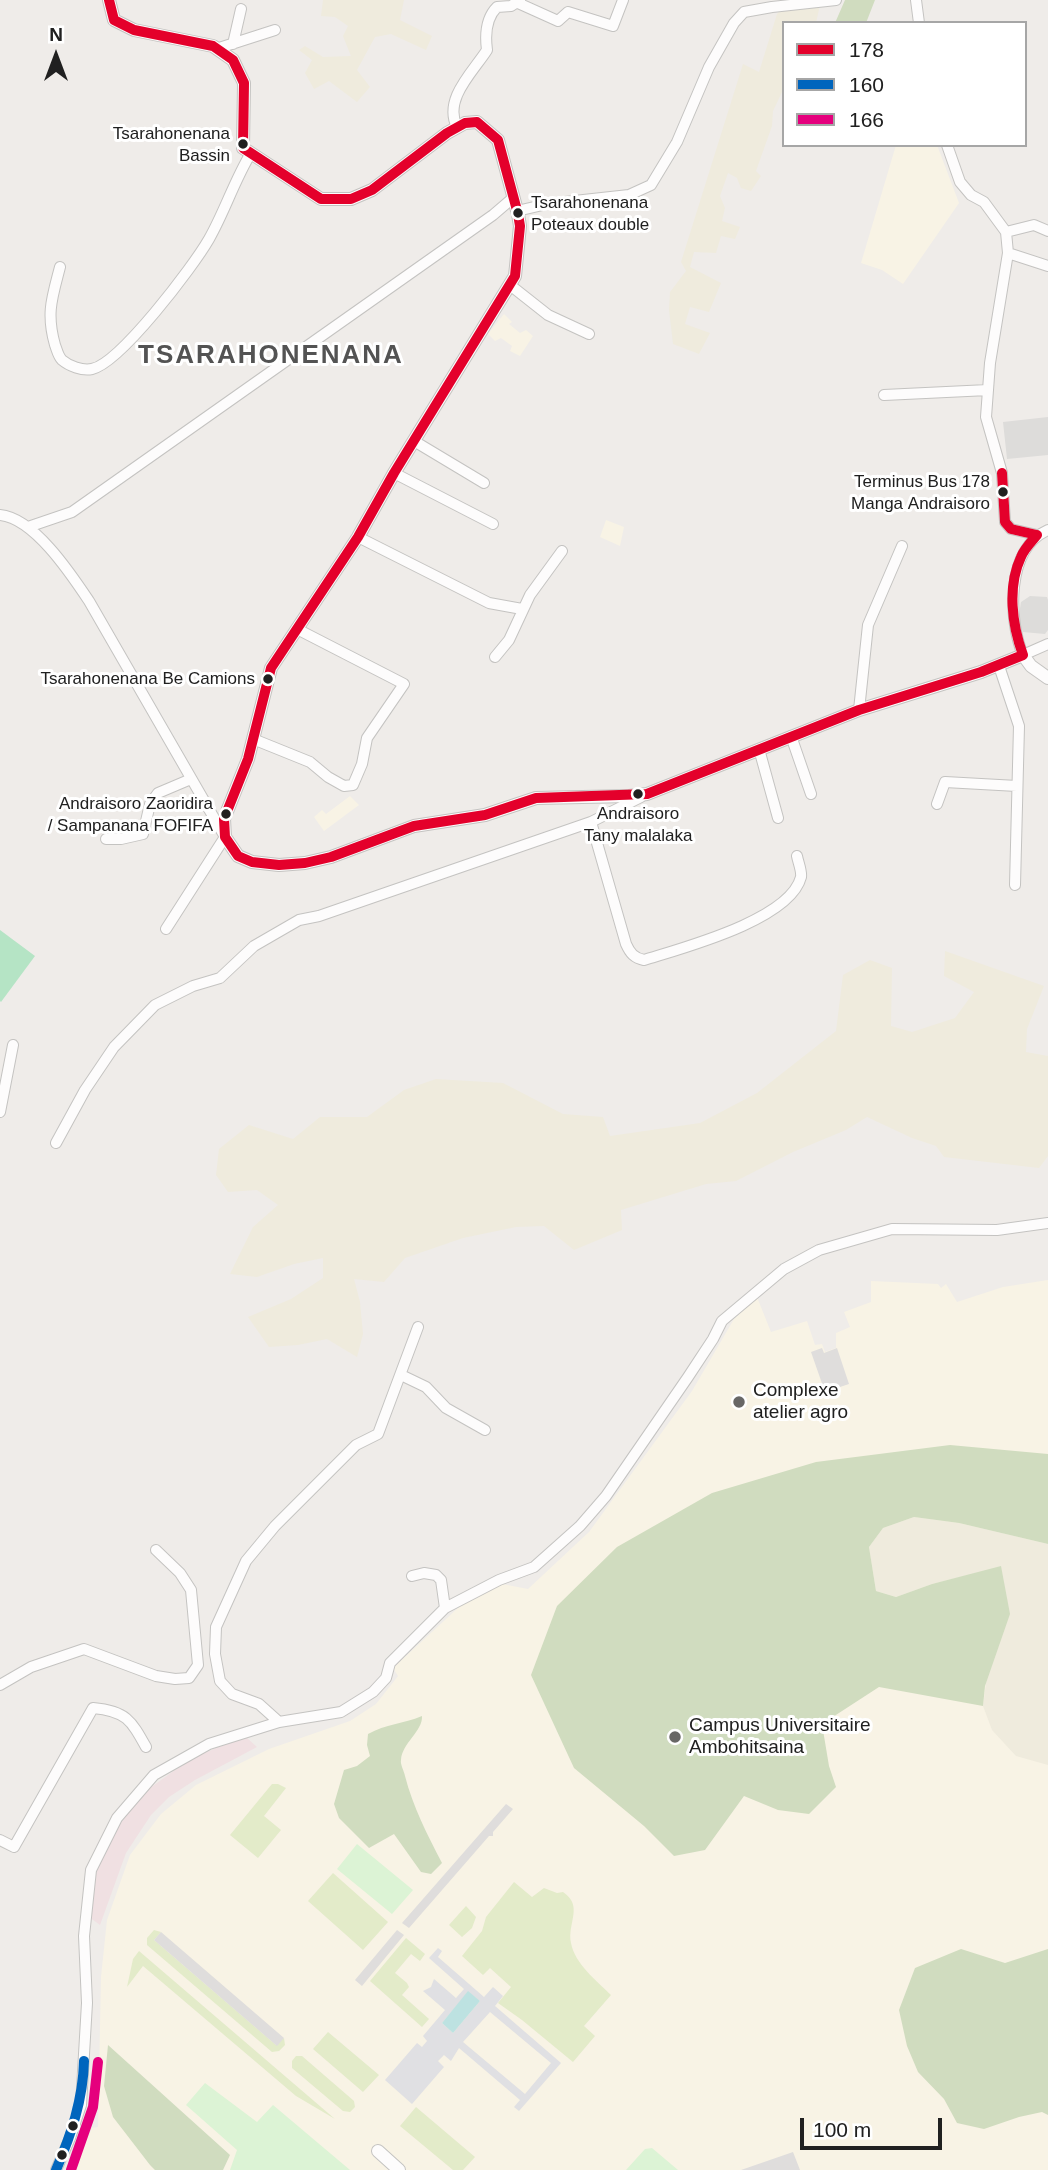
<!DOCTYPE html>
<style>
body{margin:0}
#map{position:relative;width:1048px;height:2170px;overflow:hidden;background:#efece9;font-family:Arial,sans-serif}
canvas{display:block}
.legend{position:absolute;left:782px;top:21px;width:245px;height:126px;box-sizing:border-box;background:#fff;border:2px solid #a6a6a6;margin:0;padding:9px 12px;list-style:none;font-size:21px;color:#202020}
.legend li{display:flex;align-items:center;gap:14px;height:35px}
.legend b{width:35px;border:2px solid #a6a6a6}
.north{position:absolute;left:21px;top:21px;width:70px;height:70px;-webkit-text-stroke:5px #fff;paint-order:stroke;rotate:0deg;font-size:19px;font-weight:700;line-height:28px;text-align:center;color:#202020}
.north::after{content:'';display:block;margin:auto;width:24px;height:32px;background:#202020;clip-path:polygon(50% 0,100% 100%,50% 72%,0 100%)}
.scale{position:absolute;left:800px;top:2118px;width:142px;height:32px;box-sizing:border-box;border:4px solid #202020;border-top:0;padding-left:9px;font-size:21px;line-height:24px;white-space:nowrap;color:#202020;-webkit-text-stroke:5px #fff;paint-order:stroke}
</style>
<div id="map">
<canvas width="1048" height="2170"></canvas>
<ul class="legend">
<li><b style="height:9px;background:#e4002b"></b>178</li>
<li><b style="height:9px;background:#0065bd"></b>160</li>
<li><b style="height:9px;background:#e5007d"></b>166</li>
</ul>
<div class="north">N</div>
<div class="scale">100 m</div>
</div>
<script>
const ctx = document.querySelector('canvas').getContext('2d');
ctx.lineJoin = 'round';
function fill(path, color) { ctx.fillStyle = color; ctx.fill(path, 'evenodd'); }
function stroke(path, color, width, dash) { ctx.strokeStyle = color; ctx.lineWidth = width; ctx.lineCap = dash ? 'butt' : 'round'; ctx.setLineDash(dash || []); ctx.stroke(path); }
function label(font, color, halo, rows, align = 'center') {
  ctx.font = font + ' Arial,sans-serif'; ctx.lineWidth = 6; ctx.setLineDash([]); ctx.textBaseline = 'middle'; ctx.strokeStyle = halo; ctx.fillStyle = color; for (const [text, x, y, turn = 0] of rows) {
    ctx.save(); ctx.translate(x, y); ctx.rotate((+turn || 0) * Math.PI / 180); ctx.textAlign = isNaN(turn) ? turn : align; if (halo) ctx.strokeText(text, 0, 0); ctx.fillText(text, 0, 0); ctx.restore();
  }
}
fill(new Path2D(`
 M246,1737L257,1747L195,1780L169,1797L151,1815L126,1853L100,1925L89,1917L95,1889L92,1886L96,1870L108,1842L127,1814L150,1788L186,1762L222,1745Z`), '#f0e0e2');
fill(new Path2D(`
 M896,145H937L959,203L903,284L882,270L861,263Z
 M504,314L512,322L509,324L520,333L526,330L533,336L520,356L510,351L512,346L501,338L495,341L488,334Z
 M606,520L624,527L620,546L600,537Z
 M350,796L359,805L324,831L314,817L322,810L326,814Z
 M1048,1280V2170H73L92,2128L98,2127L101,1977L107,1920L130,1855L161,1814L196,1785L269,1749L350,1721L376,1704L398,1676L393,1668L459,1607L502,1584L528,1589L589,1532L692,1391L734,1319L757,1297L771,1332L807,1321L815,1345L822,1344L825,1352L836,1348V1333L850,1327L844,1312L871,1302V1281L938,1284L941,1288L946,1284L957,1302L1003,1287Z`), '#f8f3e5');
fill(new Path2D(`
 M1048,417V455L1007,459L1003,422Z
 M1030,596L1047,597L1048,600V630L1045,634L1023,632L1018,621L1021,602Z`), '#dddcda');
fill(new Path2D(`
 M323,0H404L400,20L432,36L426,50L391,34L375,37L357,70L370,87L357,102L329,81L314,89L305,73L312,60L299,50L305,46L323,57L351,56L343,36L348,26L335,17L321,16Z
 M820,5L816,23H784V88L773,111L772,126L756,171L761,176L751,191L741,188L737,178L728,173L720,196L725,208L722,221L740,227L735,239L721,236L716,253L694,252L690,267L721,283L709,312L690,307L685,324L710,333L699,354L673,344L669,310L670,292L686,271L681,262L743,64L759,72L777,14L782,8Z
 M945,951L1044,986L1027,1029L1026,1052L1048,1056V1156L1039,1168L944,1157L936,1146L912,1138L867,1117L846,1130L793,1152L736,1181L706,1184L621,1210L622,1230L574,1250L544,1226L516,1227L463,1238L405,1258L384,1282L354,1279L360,1302L363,1334L357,1357L327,1339L298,1345L269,1347L248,1317L291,1299L323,1278V1258L294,1264L257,1277L230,1274L253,1227L278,1205L257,1190L228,1192L216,1175L219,1149L249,1125L293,1139L320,1117H367L404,1090L436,1079L503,1083L563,1114L603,1117L610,1136L700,1123L757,1093L836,1031L843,975L870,960L892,968L891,1026L912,1032L955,1018L974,992L944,976Z
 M914,1517L959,1523L1048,1544V1765L1016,1756L992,1730L983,1706L1001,1567L932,1584L896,1597L876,1591L869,1547L883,1528Z`), '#efebdd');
fill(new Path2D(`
 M272,1784H278L286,1788L264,1816L281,1830L258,1858L230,1835Z
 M333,1873L388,1922L363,1950L308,1901Z
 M514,1882L532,1897L544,1888L557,1893L563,1892C584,1906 567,1923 571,1943C575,1964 596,1980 611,1995L584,2026L595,2036L573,2062L522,2020L498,2003L511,1987L490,1968L483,1975L462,1956L482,1931L486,1917Z
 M466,1906L476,1917L472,1928L462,1937L449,1925Z
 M154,1930L161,1932L154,1940L276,2045L284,2038L285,2045L279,2051L272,2052L147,1945V1938Z
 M406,1938L425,1954L420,1961L411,1954L395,1973L407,1983L409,1987L402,1995L429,2019L422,2027L370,1981Z
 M139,1951L335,2119L296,2096L143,1966L127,1987L133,1959Z
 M328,2032L379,2075L363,2092L313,2049Z
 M296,2056H302L354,2101L355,2107L350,2112L343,2111L292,2068V2061Z
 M416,2107L475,2157L463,2170H453L400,2126Z`), '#e3ebc9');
fill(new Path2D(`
 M845,0H875L866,23H835Z
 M950,1445L1048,1454V1544L959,1523L914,1517L883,1528L869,1547L876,1591L896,1597L932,1584L1001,1566L1010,1614L985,1686L983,1706L879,1687L822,1724L829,1766L836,1787L809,1814L778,1810L744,1796L705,1850L674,1856L644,1826L574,1768L531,1675L557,1606L617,1547L712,1493L816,1462Z
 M422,1716C423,1731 402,1743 401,1760C400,1764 404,1771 405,1776C413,1807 427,1834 442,1863L431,1874L421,1872L394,1834L369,1848L339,1818L334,1804L344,1770L357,1766L370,1756L367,1745L368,1734C386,1724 403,1724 422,1716Z
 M961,1949L1005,1963L1048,1949V2115L1042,2112L1019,2117L984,2129L957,2123L944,2099L918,2072L907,2046L899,2010L915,1968Z
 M108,2045L230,2155L223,2170H155L150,2165L113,2117L104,2086Z`), '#d0dcbf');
fill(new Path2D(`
 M357,1844L413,1890L392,1914L337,1869Z
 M205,2083L257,2122L273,2105L350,2170H230L237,2150L186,2105Z
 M652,2148L678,2170H626L645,2149Z`), '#dcf3d5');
fill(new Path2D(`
 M0,930L35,956L1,1002L0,1001Z`), '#b5e4c5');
fill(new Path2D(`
 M822,1348L824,1353L837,1348L849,1384L825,1392L811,1352Z
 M506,1804L513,1809L493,1832V1836H489L409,1928L402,1923Z
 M397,1930L404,1935L362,1986L355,1980Z
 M161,1932L284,2038L277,2046L154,1940Z
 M793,2152L800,2170H741Z`), '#dfdddc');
fill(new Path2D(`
 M438,1948L442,1951L438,1957L484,1997L493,1987L503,1996L495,2006L561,2063L519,2111L514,2107L520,2100L459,2048L451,2061L444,2055L438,2061L444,2067L412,2104L385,2080L417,2043L422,2047L427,2041L423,2036L445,2010L423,1991L431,1987L434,1979L456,1998L464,1989L429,1958ZM468,1992L480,2001L453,2033L442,2023ZM490,2012L551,2063L525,2094L463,2042Z`), '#e0e0e3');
fill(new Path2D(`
 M468,1991L480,2001L453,2033L442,2023Z`), '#bde2e1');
const minor = new Path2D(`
 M916,0L919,23
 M518,3L558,21L568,12L613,26L623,0
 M233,44L241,9
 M219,48L275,30
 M457,127C443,99 473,72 487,50C485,35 486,18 497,7L511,6L520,0
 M947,145L960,182L971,195L984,202L1006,232L1008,253L990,363L986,417L1002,473L1005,522L1011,529L1037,535
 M517,211L547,204L629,195L651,185L677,142L709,67L734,23L744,12L772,7L836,0
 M1006,232L1034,225L1048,231
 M1008,253L1048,266
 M60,267C52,298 46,313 55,345C57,350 58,356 62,360C69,366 82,371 92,369C120,363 193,267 209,239C225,211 234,181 251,153
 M510,285L548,315L589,334
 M884,395L988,390
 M414,441L484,483
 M394,473L493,524
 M0,515C34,518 71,574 89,601L225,837L166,929
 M28,527L72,512L493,215L514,197
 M1048,530C1006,548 1008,619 1023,655L1048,644
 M358,537L489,603L522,609
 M495,657L509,640L530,595L562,551
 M999,666L1019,726L1015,885
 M859,710L868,625L902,546
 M791,736L811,794
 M253,739L310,762L328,777L344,786L353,785L362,764L367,738L404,684L297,629
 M759,749L778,818
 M937,804L945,782L1017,786
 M591,822L626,944C630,953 634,958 644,960C682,948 790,920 801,877C802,871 798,862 797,856
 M106,839H121L143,834L150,804L158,793L191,779
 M0,1112L13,1045
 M56,1143L85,1090L114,1047L155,1005L193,986L220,978L254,946L299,920L319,916L591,822L641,797
 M401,1375L426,1387L446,1408L485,1430
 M412,1576L424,1573L436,1575L441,1580L445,1608
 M0,1685L31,1667L84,1649L156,1676L175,1679L189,1678L198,1665L191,1590L180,1573L156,1550
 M279,1722L259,1704L232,1694L220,1681L215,1654L216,1627L246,1561L275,1526L356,1445L378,1434L418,1327
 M0,1840L14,1847L93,1708C126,1711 131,1720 146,1747
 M56,2170L70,2138L81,2105L87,2003L84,1936L91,1870L117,1818L154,1775L209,1744L279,1722L341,1712L373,1692L386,1678L390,1663L445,1608L499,1580L534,1567L580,1526L606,1496L688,1377L713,1339L722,1321L784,1269L819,1250L892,1229L997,1230L1048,1223`);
const tertiary = new Path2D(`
 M109,0L114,20L134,30L213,46L233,60L244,83L243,148L321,199H351L372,190L447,133L465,123L477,122L498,140L518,214L520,226L515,276L394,473L358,537L271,668L248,759L224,819L225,837L238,856L252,862L279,865L305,863L331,857L414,826L485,815L536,798L629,796L647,794L859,710L981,672L1023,655L1031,666L1048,678
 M378,2151L399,2170`);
stroke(minor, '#c4c3c1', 12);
stroke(tertiary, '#c4c3c1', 14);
stroke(minor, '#fdfcfc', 10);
stroke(tertiary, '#fdfcfc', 12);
stroke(new Path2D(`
 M109,0L114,20L134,30L213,46L233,60L244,83L243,148L321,199H351L372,190L447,133L465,123L477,122L498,140L518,214L520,226L515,276L394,473L358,537L271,668L248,759L224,819L225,837L238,856L252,862L279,865L305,863L331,857L414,826L485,815L536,798L647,794L859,710L981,672L1023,655
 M1002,473L1005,522L1011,529L1037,535
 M1023,655C1012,625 1007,587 1021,557C1024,549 1031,542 1037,535`), '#e4002b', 10);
stroke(new Path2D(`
 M56,2170C71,2135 83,2100 84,2061`), '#0065bd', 10);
stroke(new Path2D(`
 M71,2170L93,2107L98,2062`), '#e5007d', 10);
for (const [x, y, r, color] of [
 [243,144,6,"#202020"],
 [518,213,6,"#202020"],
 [1003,492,6,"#202020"],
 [268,679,6,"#202020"],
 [638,794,6,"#202020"],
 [226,814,6,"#202020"],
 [739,1402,7,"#686766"],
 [675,1737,7,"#686766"],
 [73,2126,6,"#202020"],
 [62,2155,6,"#202020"]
]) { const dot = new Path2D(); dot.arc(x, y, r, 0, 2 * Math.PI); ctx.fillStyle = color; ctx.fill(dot); stroke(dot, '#fff', 2.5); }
label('17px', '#202020', '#fff', [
 ["Tsarahonenana",230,134],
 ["Bassin",230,156],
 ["Tsarahonenana",531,203,"left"],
 ["Poteaux double",531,225,"left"],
 ["Terminus Bus 178",990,482],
 ["Manga Andraisoro",990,504],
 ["Tsarahonenana Be Camions",255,679],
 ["Andraisoro Zaoridira",213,804],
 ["/ Sampanana FOFIFA",213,826],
 ["Andraisoro",638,814,"center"],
 ["Tany malalaka",638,836,"center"]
], 'right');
label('19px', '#202020', '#fff', [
 ["Complexe",753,1391],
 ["atelier agro",753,1413],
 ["Campus Universitaire",689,1726],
 ["Ambohitsaina",689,1748]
], 'left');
ctx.letterSpacing = '2px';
label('bold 26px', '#535353', '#fff', [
 ["TSARAHONENANA",271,356]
]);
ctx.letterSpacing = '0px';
</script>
